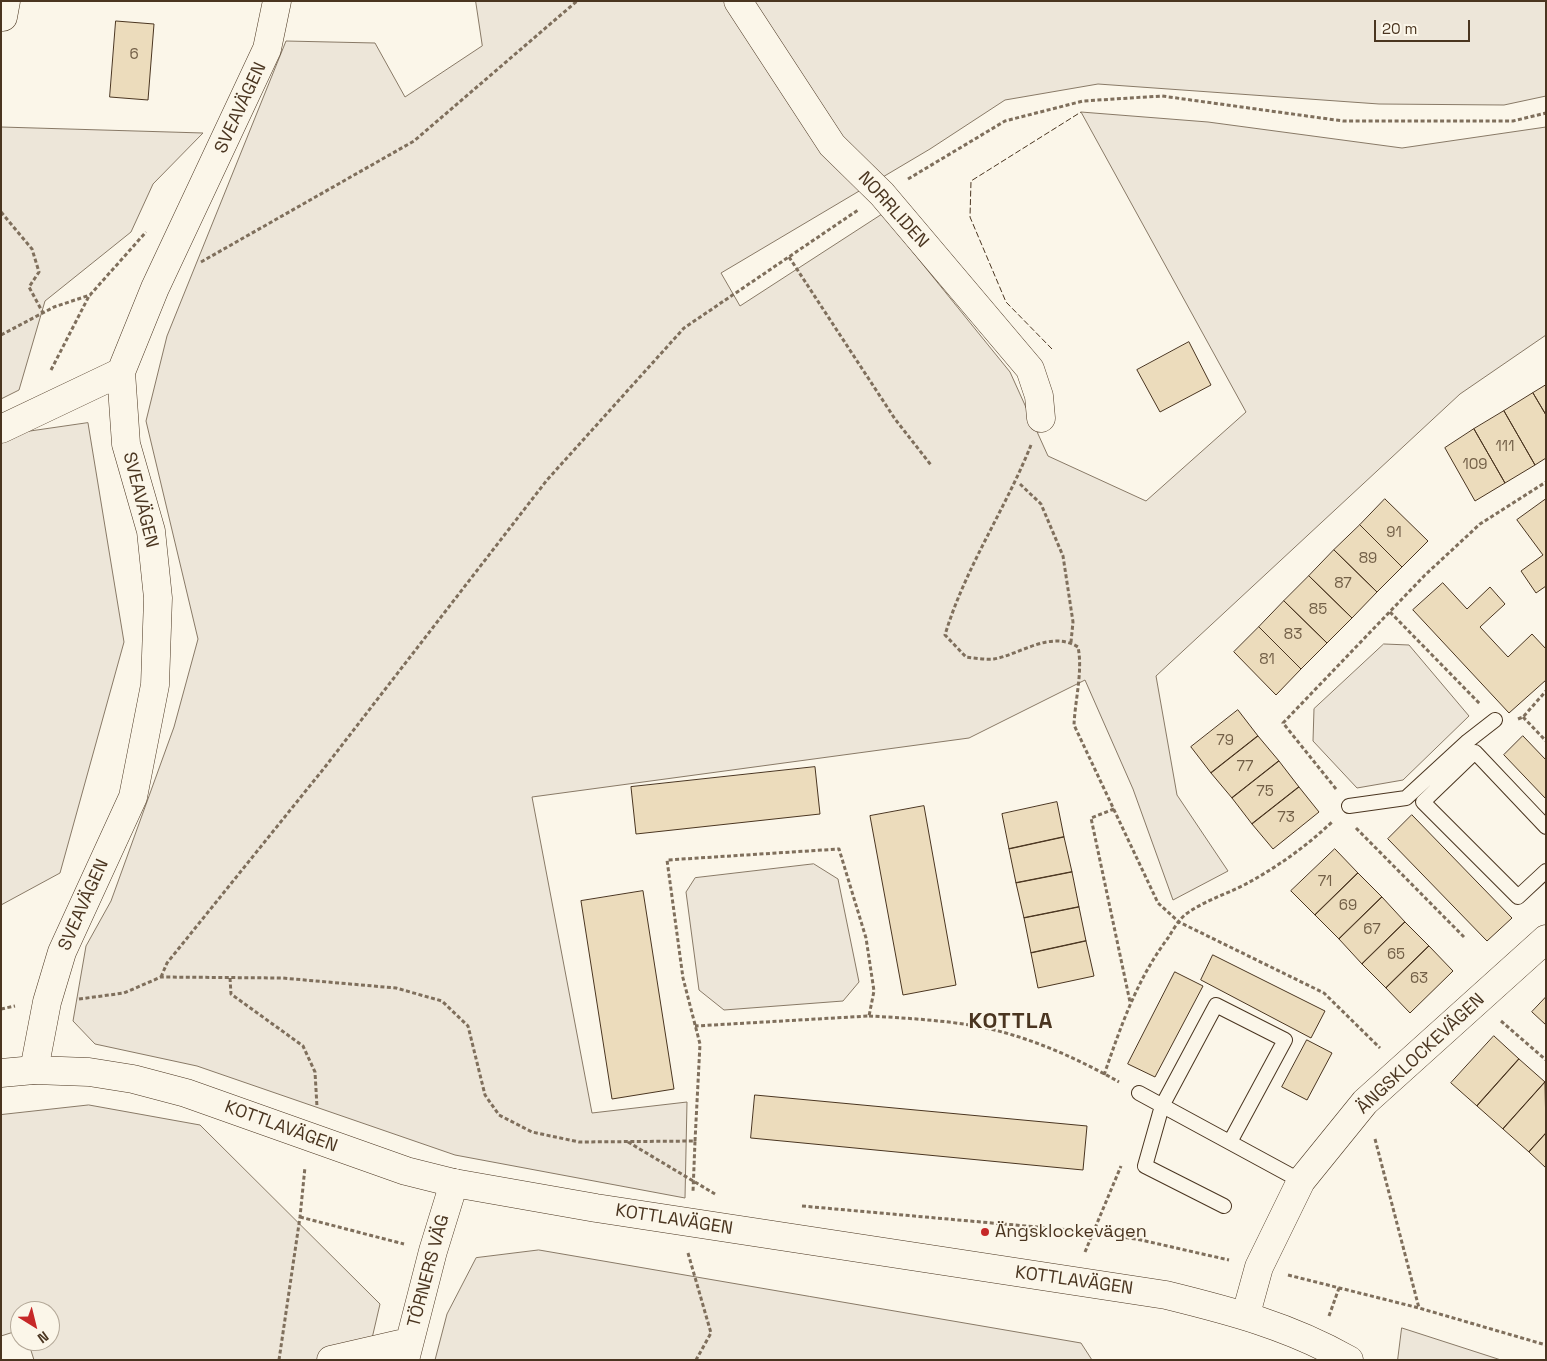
<!DOCTYPE html>
<meta charset="utf-8">
<style>
body{margin:0}
#map{position:relative;width:1547px;height:1361px;overflow:hidden;background:#fbf6e9;font-family:"Space Grotesk",sans-serif}
canvas{display:block}
.frame{position:absolute;inset:0;border:2px solid #4a3520;pointer-events:none}
.north{position:absolute;left:10px;top:1301px;width:50px;height:50px;box-sizing:border-box;background:#fbf6e9;border:1px solid #b4a999;border-radius:50%;rotate:144deg;font-size:14px;font-weight:700;line-height:20px;text-align:center;color:#4a3520}
.north::after{content:'';display:block;margin:auto;width:18px;height:22px;background:#c62828;clip-path:polygon(50% 0,100% 100%,50% 72%,0 100%)}
.scale{position:absolute;left:1374px;top:20px;width:96px;height:22px;box-sizing:border-box;border:2px solid #4a3520;border-top:0;padding-left:6px;font-size:15px;line-height:18px;white-space:nowrap;color:#4a3520;-webkit-text-stroke:4px #fbf6e9;paint-order:stroke}
</style>
<div id="map">
<canvas width="1547" height="1361"></canvas>
<div class="frame"></div>
<div class="north">N</div>
<div class="scale">20 m</div>
</div>
<script>
const ctx = document.querySelector('canvas').getContext('2d');
ctx.lineJoin = 'round';
function fill(path, color) { ctx.fillStyle = color; ctx.fill(path, 'evenodd'); }
function stroke(path, color, width, dash) { ctx.strokeStyle = color; ctx.lineWidth = width; ctx.lineCap = dash ? 'butt' : 'round'; ctx.setLineDash(dash || []); ctx.stroke(path); }
function label(font, color, halo, rows, align = 'center') {
  ctx.font = font + ' "Space Grotesk",sans-serif'; ctx.lineWidth = 4; ctx.setLineDash([]); ctx.textBaseline = 'middle'; ctx.strokeStyle = halo; ctx.fillStyle = color; for (const [text, x, y, turn = 0] of rows) {
    ctx.save(); ctx.translate(x, y); ctx.rotate((+turn || 0) * Math.PI / 180); ctx.textAlign = isNaN(turn) ? turn : align; if (halo) ctx.strokeText(text, 0, 0); ctx.fillText(text, 0, 0); ctx.restore();
  }
}
const green = new Path2D(`
 M476,1H1546V96L1504,105L1379,104L1098,84L1005,100L930,149L721,273L740,306L882,214L1010,372L1048,456L1146,501L1246,412L1081,112L1208,122L1402,148L1546,127V335L1460,394L1156,676L1177,795L1228,871L1173,900L1133,789L1085,680L969,738L532,797L592,1113L687,1102L685,1198L455,1155L197,1066L95,1044L73,1021L86,946L111,901L174,727L198,639L146,421L167,336L286,41L375,43L405,97L482,46Z
 M1,127L203,133L153,184L131,232L45,301L19,390L1,399Z
 M88,423L124,642L60,873L1,905V443L24,432Z
 M1384,644L1409,645L1469,716L1403,780L1357,788L1313,741L1314,709Z
 M814,864L838,879L859,982L843,1001L724,1010L699,990L686,892L695,878Z
 M89,1105L200,1125L380,1304L367,1360H34L28,1341H50V1311H20V1330L1,1336V1115Z
 M539,1250L1081,1343L1092,1360H435L447,1314L476,1258Z
 M1402,1328L1501,1360H1398Z`);
fill(green, '#ede6d9');
stroke(green, '#887966', 1);
const building = new Path2D(`
 M116,21L154,24L148,100L110,97Z
 M1189,342L1211,385L1160,412L1137,370Z
 M1546,385V415L1533,393Z
 M1533,393L1546,415V458L1535,465L1504,411Z
 M1504,411L1535,465L1505,483L1474,429Z
 M1474,429L1505,483L1475,501L1445,448Z
 M1385,499L1428,541L1402,567L1360,525Z
 M1546,499V586L1536,593L1521,571L1543,555L1517,520Z
 M1360,525L1402,567L1377,592L1334,550Z
 M1334,550L1377,592L1352,618L1309,576Z
 M1309,576L1352,618L1327,643L1284,601Z
 M1443,583L1467,609L1490,587L1505,604L1480,627L1508,657L1532,634L1546,649V680L1509,713L1413,610Z
 M1284,601L1327,643L1301,669L1259,627Z
 M1259,627L1301,669L1276,695L1234,652Z
 M1238,710L1258,736L1211,773L1191,747Z
 M1258,736L1279,761L1232,798L1211,773Z
 M1523,736L1546,760V799L1504,755Z
 M1279,761L1299,787L1252,824L1232,798Z
 M815,767L820,814L636,834L631,787Z
 M1299,787L1319,812L1273,849L1252,824Z
 M1057,802L1064,837L1009,849L1002,814Z
 M924,806L956,985L903,995L870,816Z
 M1412,815L1512,918L1487,941L1388,839Z
 M1064,837L1072,872L1016,883L1009,849Z
 M1335,849L1358,873L1315,915L1291,891Z
 M1072,872L1079,907L1024,918L1016,883Z
 M1358,873L1382,897L1339,939L1315,915Z
 M643,891L674,1089L612,1099L581,901Z
 M1382,897L1405,922L1362,964L1339,939Z
 M1079,907L1086,941L1031,953L1024,918Z
 M1405,922L1429,946L1386,988L1362,964Z
 M1086,941L1094,976L1038,988L1031,953Z
 M1429,946L1453,971L1410,1013L1386,988Z
 M1213,955L1325,1011L1311,1038L1201,980Z
 M1175,972L1203,986L1155,1077L1128,1064Z
 M1546,997V1025L1532,1012Z
 M1494,1036L1519,1059L1477,1106L1451,1083Z
 M1307,1040L1332,1053L1307,1100L1282,1087Z
 M1519,1059L1545,1082L1503,1129L1477,1106Z
 M1545,1082L1546,1133L1529,1152L1503,1129Z
 M755,1095L1087,1126L1083,1170L751,1138Z
 M1546,1133V1168L1529,1152Z`);
fill(building, '#ecdcbc');
stroke(building, '#4a3520', 1);
const service = new Path2D(`
 M1349,806L1406,798L1468,741L1495,720
 M1546,827L1475,752L1423,802L1518,897L1546,871
 M1139,1093L1301,1181
 M1224,1206L1145,1166L1162,1106L1216,1005L1285,1040L1230,1142`);
const minor = new Path2D(`
 M738,1L832,145L882,194L1030,369L1039,396L1041,418
 M3,17L6,1
 M1,429L121,372
 M34,1070L47,1002L62,952L133,797L155,685L158,598L151,531L126,444L121,372L155,288L267,49L277,1
 M1246,1314L1259,1267L1301,1181L1365,1102L1546,939
 M331,1360L409,1342
 M405,1360L433,1251L454,1183`);
const tertiary = new Path2D(`
 M1,1073L34,1070L89,1072L133,1079L186,1093L406,1171L454,1183L596,1208L1166,1295C1231,1311 1289,1326 1349,1360`);
stroke(service, '#4a3520', 16);
stroke(minor, '#4a3520', 29);
stroke(tertiary, '#4a3520', 29);
stroke(new Path2D(`
 M908,179L1005,121L1083,101L1162,96L1343,121H1513L1546,113
 M1,212L32,249L39,272L29,287L43,313
 M789,257L895,419L931,465
 M201,262L414,141L577,1
 M1,335L54,307L90,295L146,232
 M51,370L89,296
 M1031,445C1005,510 965,568 945,635L966,657C975,658 985,660 994,659C1021,654 1051,630 1078,647C1083,671 1075,700 1074,725L1158,903L1179,922L1324,993L1380,1048
 M1020,484L1041,504L1063,556L1073,622L1071,642
 M1390,612L1480,704
 M1523,717L1546,741
 M1518,719L1523,717L1546,691
 M1336,789L1283,723L1425,575L1480,524L1546,482
 M1114,809L1091,818L1130,1002
 M1356,828L1464,937
 M161,977L167,963L325,767L547,480L684,328L858,210
 M230,978L231,994L303,1046L315,1072L317,1107
 M79,999L124,993L161,977L282,978L396,988L442,1001L468,1026L485,1095L499,1115L532,1132L579,1142L695,1141L693,1192
 M1,1009L15,1006
 M869,1016C905,1018 941,1020 976,1026C1025,1035 1075,1057 1119,1082
 M1501,1021L1546,1060
 M1104,1075C1121,1026 1137,979 1168,938C1173,930 1179,919 1186,914C1204,901 1224,895 1244,885C1276,868 1307,846 1333,821
 M1375,1139L1419,1308
 M695,1141L700,1044L683,978L667,860L839,849L866,938L874,991L869,1016L695,1026
 M628,1142L715,1194
 M802,1206L1093,1232L1141,1240L1229,1260
 M300,1217L404,1244
 M1085,1252L1121,1166
 M688,1253L711,1333L696,1360
 M1288,1275L1419,1308L1546,1345
 M1329,1316L1339,1288
 M279,1360L300,1217L305,1167`), '#7f6f5c', 3, [4, 2.5]);
stroke(service, '#fbf6e9', 14);
stroke(minor, '#fbf6e9', 28);
stroke(tertiary, '#fbf6e9', 28);
stroke(new Path2D(`
 M1052,349L1006,302L970,217L971,181L1081,112`), '#4a3520', 1, [6, 2.5]);
for (const [x, y, r, color] of [
 [985,1232,5,"#c62828"]
]) { const dot = new Path2D(); dot.arc(x, y, r, 0, 2 * Math.PI); ctx.fillStyle = color; ctx.fill(dot); stroke(dot, '#fbf6e9', 2); }
label('15px', '#725f47', null, [
 ["6",134,55],
 ["111",1505,447],
 ["109",1475,465],
 ["91",1394,533],
 ["89",1368,559],
 ["87",1343,584],
 ["85",1318,610],
 ["83",1293,635],
 ["81",1267,660],
 ["79",1225,741],
 ["77",1245,767],
 ["75",1265,792],
 ["73",1286,818],
 ["71",1325,882],
 ["69",1348,906],
 ["67",1372,930],
 ["65",1396,955],
 ["63",1419,979]
]);
label('18px', '#4a3520', '#fbf6e9', [
 ["SVEAVÄGEN",241,108,-65],
 ["NORRLIDEN",893,210,48],
 ["SVEAVÄGEN",140,500,76],
 ["SVEAVÄGEN",84,905,-66],
 ["ÄNGSKLOCKEVÄGEN",1421,1054,-43],
 ["KOTTLAVÄGEN",281,1127,20],
 ["KOTTLAVÄGEN",674,1220,9],
 ["TÖRNERS VÄG",429,1271,-75],
 ["KOTTLAVÄGEN",1074,1281,8]
]);
label('18px', '#4a3520', '#fbf6e9', [
 ["Ängsklockevägen",995,1232]
], 'left');
ctx.letterSpacing = '1px';
label('bold 22px', '#4a3520', '#fbf6e9', [
 ["KOTTLA",1011,1022]
]);
ctx.letterSpacing = '0px';
</script>
